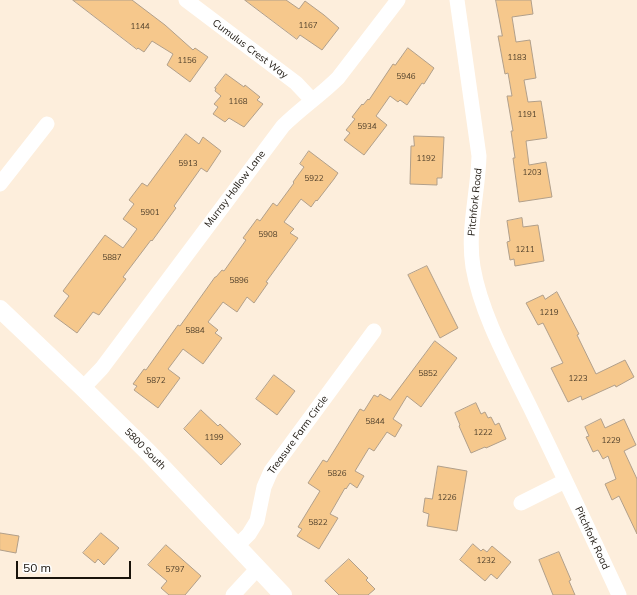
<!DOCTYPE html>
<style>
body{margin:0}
#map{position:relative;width:637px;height:595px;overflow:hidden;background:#fdeedc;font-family:Mulish,sans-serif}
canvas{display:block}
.scale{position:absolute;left:16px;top:561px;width:115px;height:18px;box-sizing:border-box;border:2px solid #19130b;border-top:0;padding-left:5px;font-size:12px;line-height:14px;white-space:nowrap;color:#19130b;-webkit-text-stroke:3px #fefefe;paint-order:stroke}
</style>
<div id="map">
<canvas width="637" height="595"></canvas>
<div class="scale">50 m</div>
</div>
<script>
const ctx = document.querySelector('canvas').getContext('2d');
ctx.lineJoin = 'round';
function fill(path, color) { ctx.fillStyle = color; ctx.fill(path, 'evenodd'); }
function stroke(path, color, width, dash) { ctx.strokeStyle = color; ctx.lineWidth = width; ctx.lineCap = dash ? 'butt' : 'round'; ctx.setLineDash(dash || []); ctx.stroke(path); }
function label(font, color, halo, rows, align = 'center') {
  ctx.font = font + ' Mulish,sans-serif'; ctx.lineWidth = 3; ctx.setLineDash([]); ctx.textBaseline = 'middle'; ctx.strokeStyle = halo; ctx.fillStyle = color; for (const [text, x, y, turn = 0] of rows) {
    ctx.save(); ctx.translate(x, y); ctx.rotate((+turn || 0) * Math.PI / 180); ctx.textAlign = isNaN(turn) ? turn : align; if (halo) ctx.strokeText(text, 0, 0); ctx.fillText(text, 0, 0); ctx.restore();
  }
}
const building = new Path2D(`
 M73,0H132L165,25L193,50L195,48L208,57L190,82L167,65L173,54L152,41L144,52L138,48L137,49Z
 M245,0H286L299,9L305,1L324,15L339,28L322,50L300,35L297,39Z
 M496,0H531L533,14L512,17L516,42L530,40L536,78L524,80L528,102L541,101L547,138L526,141L529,165L546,162L552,197L519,202L513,158H515L511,131H513L507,96H512L508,73L505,74L498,36H502Z
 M408,48L434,68L424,84L422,83L407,105L400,100L398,102L390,96L376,116L387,125L364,155L344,140L350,133L346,130L355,119L352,117L362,104L363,105L368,99L369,100L393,64L395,65Z
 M226,74L244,87L245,85L260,97L257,100L263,104L244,127L229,118L225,122L213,114L218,107L214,104L221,96L215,91L216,88H215Z
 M186,134L199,144L203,137L221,151L207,172L201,168L174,206L176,208L152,241L151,240L123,277L126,279L99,315L93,312L77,333L54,316L69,296L63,291L105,235L123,248L137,229L123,219L134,204L129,200L142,183L147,186Z
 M414,136L444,137L442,178H437V185L410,184L411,146H414Z
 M309,151L338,173L334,179L317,201L316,200L311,207L301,199L284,222L294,229L290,233L298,238L266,282L268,283L254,303L247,297L237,312L223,302L208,322L218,330L215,333L222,338L203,364L183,349L168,369L180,378L158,408L134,390L137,386L133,384L144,369L146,370L178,325L180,326L215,277H216L222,270L224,271L246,240L243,238L257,219L260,221L273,203L277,206L294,183L293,182L304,167L300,164Z
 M522,218L523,227L538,225L544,261L515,266L514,259L510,260L507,242L510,241L507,221Z
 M427,266L458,328L440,338L408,275Z
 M557,292L579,334L577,335L596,374L625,360L634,377L616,387L615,385L582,400L581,396L568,402L551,368L563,363L543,323L538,325L526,303L543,295L545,299Z
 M435,341L457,358L421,407L407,396L393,419L402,425L395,437L387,432L374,451L369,448L355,471L364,476L357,488L350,483L346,489L345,488L330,514L338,518L319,549L297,536L302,529L298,527L320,491L308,483L323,460L327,462L360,409L364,411L374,395L378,397L380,394L390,400Z
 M274,375L295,391L277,415L256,399Z
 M476,403L481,414L485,412L488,418L491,417L495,425L499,423L506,439L486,448L485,447L471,453L459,426L460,425L455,413Z
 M201,410L218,426L220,424L241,444L221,465L184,429Z
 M601,419L605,428L624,419L636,445L624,451L637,479V534L619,496L612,500L605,484L616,479L608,456L603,459L598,450L593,452L586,437L589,436L585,427Z
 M438,466L467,471L457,531L427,526L429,514L423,512L425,498L432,499Z
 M0,533L19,536L16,553L0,550Z
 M101,533L119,548L104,565L98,559L95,563L83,553Z
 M473,544L481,551L483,549L487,552L492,546L511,562L497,579L491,574L485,581L460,560Z
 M166,545L201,576L185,595H169L161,588L167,581L148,565Z
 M559,552L571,580L569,581L575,595H553L539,560Z
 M349,559L368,578L366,580L375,589L368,595H339L325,581Z`);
fill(building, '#f6c88c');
stroke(building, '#b19f8a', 1);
stroke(new Path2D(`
 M186,0L296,83L312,100
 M457,0L479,156C478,194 467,230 473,267C481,314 509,364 530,407C560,469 590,532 619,595
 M0,184L47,124
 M83,388L102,368L283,126C300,109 321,95 338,78L398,0
 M521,503L565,481
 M237,546L249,534L257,521L264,487L271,471L374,331
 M233,595L258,568`), '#fff', 15);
stroke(new Path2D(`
 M0,309L83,388L149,453L283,595`), '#fff', 18);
label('8px', '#50402b', null, [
 ["1167",308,26],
 ["1144",140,27],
 ["1183",517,58],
 ["1156",187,61],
 ["5946",406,77],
 ["1168",238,102],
 ["1191",527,115],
 ["5934",367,127],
 ["1192",426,159],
 ["5913",188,164],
 ["1203",532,173],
 ["5922",314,179],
 ["5901",150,213],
 ["5908",268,235],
 ["1211",525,250],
 ["5887",112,258],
 ["5896",239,281],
 ["1219",549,313],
 ["5884",195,331],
 ["5852",428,374],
 ["1223",578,379],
 ["5872",156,381],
 ["5844",375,422],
 ["1222",483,433],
 ["1199",214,438],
 ["1229",611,441],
 ["5826",337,474],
 ["1226",447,498],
 ["5822",318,523],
 ["1232",486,561],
 ["5797",175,570]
]);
label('10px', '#19130b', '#fefefe', [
 ["Cumulus Crest Way",250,49,37],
 ["Murray Hollow Lane",235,189,-53],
 ["Pitchfork Road",475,202,-84],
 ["Treasure Farm Circle",298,435,-54],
 ["5800 South",145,449,45],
 ["Pitchfork Road",592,538,65]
]);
</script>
